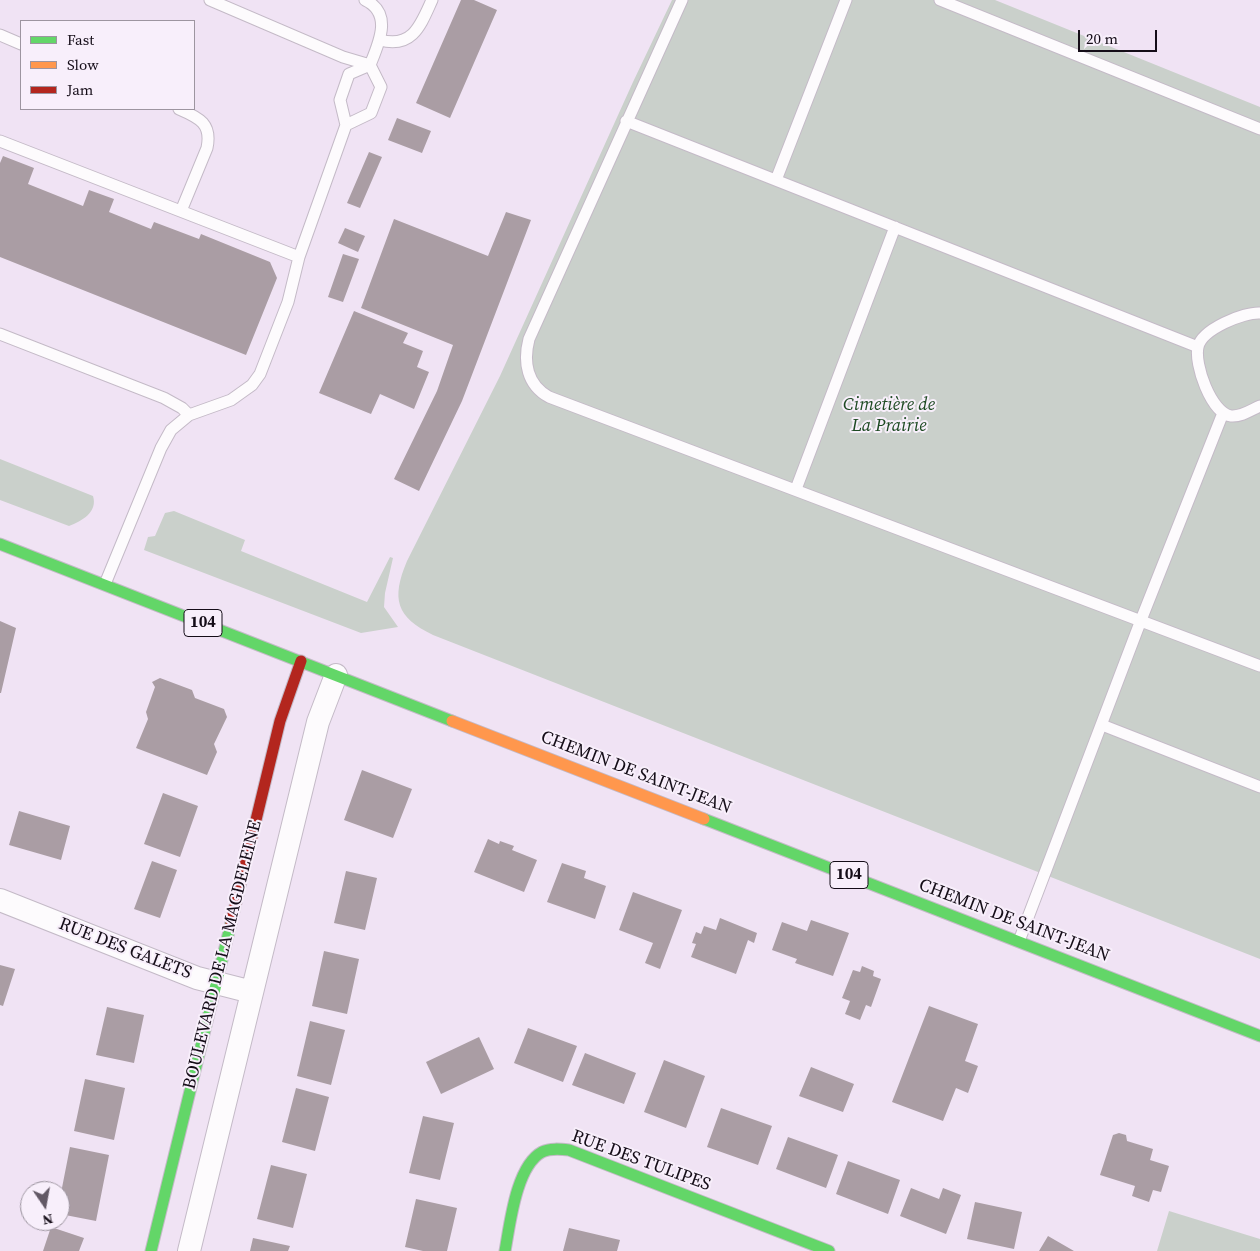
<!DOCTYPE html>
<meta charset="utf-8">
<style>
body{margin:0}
#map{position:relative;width:1260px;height:1251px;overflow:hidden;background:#f0e3f4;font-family:"Source Serif 4",serif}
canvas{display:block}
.legend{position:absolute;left:20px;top:20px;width:175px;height:90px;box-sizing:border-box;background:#f8effb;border:1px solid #9d95a0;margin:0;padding:6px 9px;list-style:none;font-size:15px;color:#150d18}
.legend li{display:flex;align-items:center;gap:10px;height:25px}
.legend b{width:25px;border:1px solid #9d95a0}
.north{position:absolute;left:20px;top:1181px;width:50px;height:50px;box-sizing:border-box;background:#f8effb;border:1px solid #9d95a0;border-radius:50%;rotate:168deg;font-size:14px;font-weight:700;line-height:20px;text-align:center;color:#150d18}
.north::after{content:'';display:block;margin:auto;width:18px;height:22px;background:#625865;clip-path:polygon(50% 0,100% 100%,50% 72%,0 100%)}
.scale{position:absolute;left:1078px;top:30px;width:79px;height:22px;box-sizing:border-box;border:2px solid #150d18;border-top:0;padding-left:6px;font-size:15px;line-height:18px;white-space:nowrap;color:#150d18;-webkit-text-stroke:4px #f8effb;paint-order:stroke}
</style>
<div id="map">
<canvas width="1260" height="1251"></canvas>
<ul class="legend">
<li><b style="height:6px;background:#63d668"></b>Fast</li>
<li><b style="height:6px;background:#ff974d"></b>Slow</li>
<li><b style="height:6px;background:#b3261e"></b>Jam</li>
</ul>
<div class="north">N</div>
<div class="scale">20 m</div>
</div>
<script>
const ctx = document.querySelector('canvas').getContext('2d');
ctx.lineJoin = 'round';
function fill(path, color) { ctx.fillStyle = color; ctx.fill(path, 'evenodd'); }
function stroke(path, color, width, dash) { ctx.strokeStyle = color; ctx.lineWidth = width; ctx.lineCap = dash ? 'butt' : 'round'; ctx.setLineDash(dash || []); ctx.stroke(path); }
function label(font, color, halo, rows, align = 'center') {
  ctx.font = font + ' "Source Serif 4",serif'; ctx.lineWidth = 4; ctx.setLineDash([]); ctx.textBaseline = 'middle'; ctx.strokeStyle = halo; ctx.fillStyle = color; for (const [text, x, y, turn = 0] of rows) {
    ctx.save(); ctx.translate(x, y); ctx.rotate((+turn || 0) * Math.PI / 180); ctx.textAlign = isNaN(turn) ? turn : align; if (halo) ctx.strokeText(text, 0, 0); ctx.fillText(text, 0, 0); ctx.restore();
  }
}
fill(new Path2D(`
 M672,0H995L1260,107V959L433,635C396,617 391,599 407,561L500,376L633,82Z
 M0,459L93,496C98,512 82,521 69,526L0,500Z
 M174,511L245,540L241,551L367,602L390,557L393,558L385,593L384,607L398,627L361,633L144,550L148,537L155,536L165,513Z
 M1169,1211L1260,1239V1251H1157Z`), '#cad0cb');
fill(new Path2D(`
 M461,0H474L497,10L450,118L416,103Z
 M397,118L431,131L422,153L388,140Z
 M369,152L382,157L360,208L347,203Z
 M3,156L34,168L28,184L83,206L89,190L114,199L109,212L151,229L154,222L199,239L201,234L270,262L277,278L246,355L0,257V163Z
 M506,212L531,220L462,401L419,491L394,479L437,391L453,345L361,308L394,219L488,256Z
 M345,228L365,236L358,252L338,243Z
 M343,254L359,259L343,302L328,297Z
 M354,311L408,333L403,343L423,351L417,367L429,372L414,409L380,394L371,414L319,393Z
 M0,621L16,628L1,693H0Z
 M160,678L192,690L195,698L224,709L227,717L214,744L217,752L207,775L136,748L148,719L146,712L155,687L152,682Z
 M362,770L412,789L393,838L344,820Z
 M163,793L198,806L180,857L144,844Z
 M19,811L70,826L61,860L9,845Z
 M488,839L499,844L500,841L514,846L512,850L537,860L524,892L474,872Z
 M152,861L177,870L160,918L134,909Z
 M562,863L586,871L584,878L606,886L595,919L547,902Z
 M346,871L377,878L365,930L334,923Z
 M633,892L682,910L660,969L645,963L653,943L619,930Z
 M720,918L757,933L754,943L748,940L736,974L691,957L696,944L692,943L696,932L701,934L704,926L716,930Z
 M811,920L849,933L833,976L795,963L797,959L772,950L782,922L807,931Z
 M324,951L359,959L347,1014L312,1006Z
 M0,965L15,969L3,1006L0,1005Z
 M862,966L874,971L873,976L881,979L871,1007L866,1005L860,1020L845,1014L850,1001L842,998L853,970L860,972Z
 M929,1006L978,1024L965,1061L978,1066L968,1093L956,1088L943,1121L892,1102Z
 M107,1007L144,1015L134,1063L96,1055Z
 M310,1021L345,1030L331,1085L297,1076Z
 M528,1028L577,1046L563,1082L514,1063Z
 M479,1037L494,1069L441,1094L426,1062Z
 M585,1053L636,1073L624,1104L572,1085Z
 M664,1060L705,1076L686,1128L644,1112Z
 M811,1067L854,1084L843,1112L799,1096Z
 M85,1079L125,1088L114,1140L74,1131Z
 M296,1088L329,1097L315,1151L282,1142Z
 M721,1108L772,1126L758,1165L707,1147Z
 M423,1116L454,1123L440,1180L409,1173Z
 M1119,1133L1126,1135L1127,1141L1153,1149L1150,1160L1169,1166L1161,1192L1153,1190L1149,1202L1132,1196L1135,1186L1100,1175L1113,1135Z
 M788,1137L838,1155L826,1188L776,1169Z
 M70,1147L109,1155L96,1221L60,1214V1198Z
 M848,1161L900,1180L888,1214L836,1194Z
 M271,1165L307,1174L293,1228L257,1219Z
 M911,1188L939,1199L943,1188L961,1195L946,1234L900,1216Z
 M416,1199L457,1208L447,1251H423L405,1247Z
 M975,1202L1022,1212L1014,1249L967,1239Z
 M51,1227L84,1238L79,1251H43Z
 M569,1228L620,1240L617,1251H563Z
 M1048,1236L1074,1251H1039Z
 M253,1238L290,1246L288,1251H250Z`), '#aa9da4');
const lane = new Path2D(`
 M210,0L343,57L370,65L381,87L371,113L346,125L340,100L349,74L370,65C379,43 393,13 365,0
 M682,0L529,339C523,362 527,385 549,397L1260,666
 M940,0L1260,129
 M0,35L21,44
 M380,40C413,49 421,24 432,0
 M179,109C200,118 212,124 207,148L181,211
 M626,121L1198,347
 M0,141L299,257
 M776,180L846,0
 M1260,313C1244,312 1202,329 1198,347C1194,364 1211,413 1231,416C1241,417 1251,410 1260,406
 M0,334L164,398L182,408L189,415
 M796,489L895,227
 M105,584L161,448L171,430L189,415L231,400L252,385L260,374L288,302L299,257L346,125
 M1102,725L1260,787
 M1019,941L1141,620L1223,413`);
const street = new Path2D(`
 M0,900L197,978L252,992
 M189,1251L318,722L336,675`);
const fast = new Path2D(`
 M0,544L452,721
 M704,819L1260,1036
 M151,1251L231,923
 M505,1251C510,1224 516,1166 542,1152C550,1148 560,1149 569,1150L829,1251`);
const slow = new Path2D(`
 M452,721L704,819`);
const jam = new Path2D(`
 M231,923L280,721L301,661`);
stroke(lane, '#c4bac7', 13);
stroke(street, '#c4bac7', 24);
stroke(fast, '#c4bac7', 13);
stroke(slow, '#c4bac7', 13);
stroke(jam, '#c4bac7', 13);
stroke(lane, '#fdfbfd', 11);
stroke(street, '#fdfbfd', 22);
stroke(fast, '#63d668', 11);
stroke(slow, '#ff974d', 11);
stroke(jam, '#b3261e', 11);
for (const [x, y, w] of [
 [203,623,38],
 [849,875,38]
]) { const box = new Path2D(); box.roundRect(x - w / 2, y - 13.5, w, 27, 4); ctx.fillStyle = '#f8effb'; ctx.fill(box); stroke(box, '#150d18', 1); }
label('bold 16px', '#150d18', null, [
 ["104",203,623],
 ["104",849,875]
]);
label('italic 18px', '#1d4a22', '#f8effb', [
 ["Cimetière de",889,405],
 ["La Prairie",889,426]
]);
label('18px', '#150d18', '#f8effb', [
 ["CHEMIN DE SAINT-JEAN",636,773,21],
 ["CHEMIN DE SAINT-JEAN",1014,921,21],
 ["RUE DES GALETS",125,949,21],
 ["BOULEVARD DE LA MAGDELEINE",223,955,-76],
 ["RUE DES TULIPES",641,1161,20]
]);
</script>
